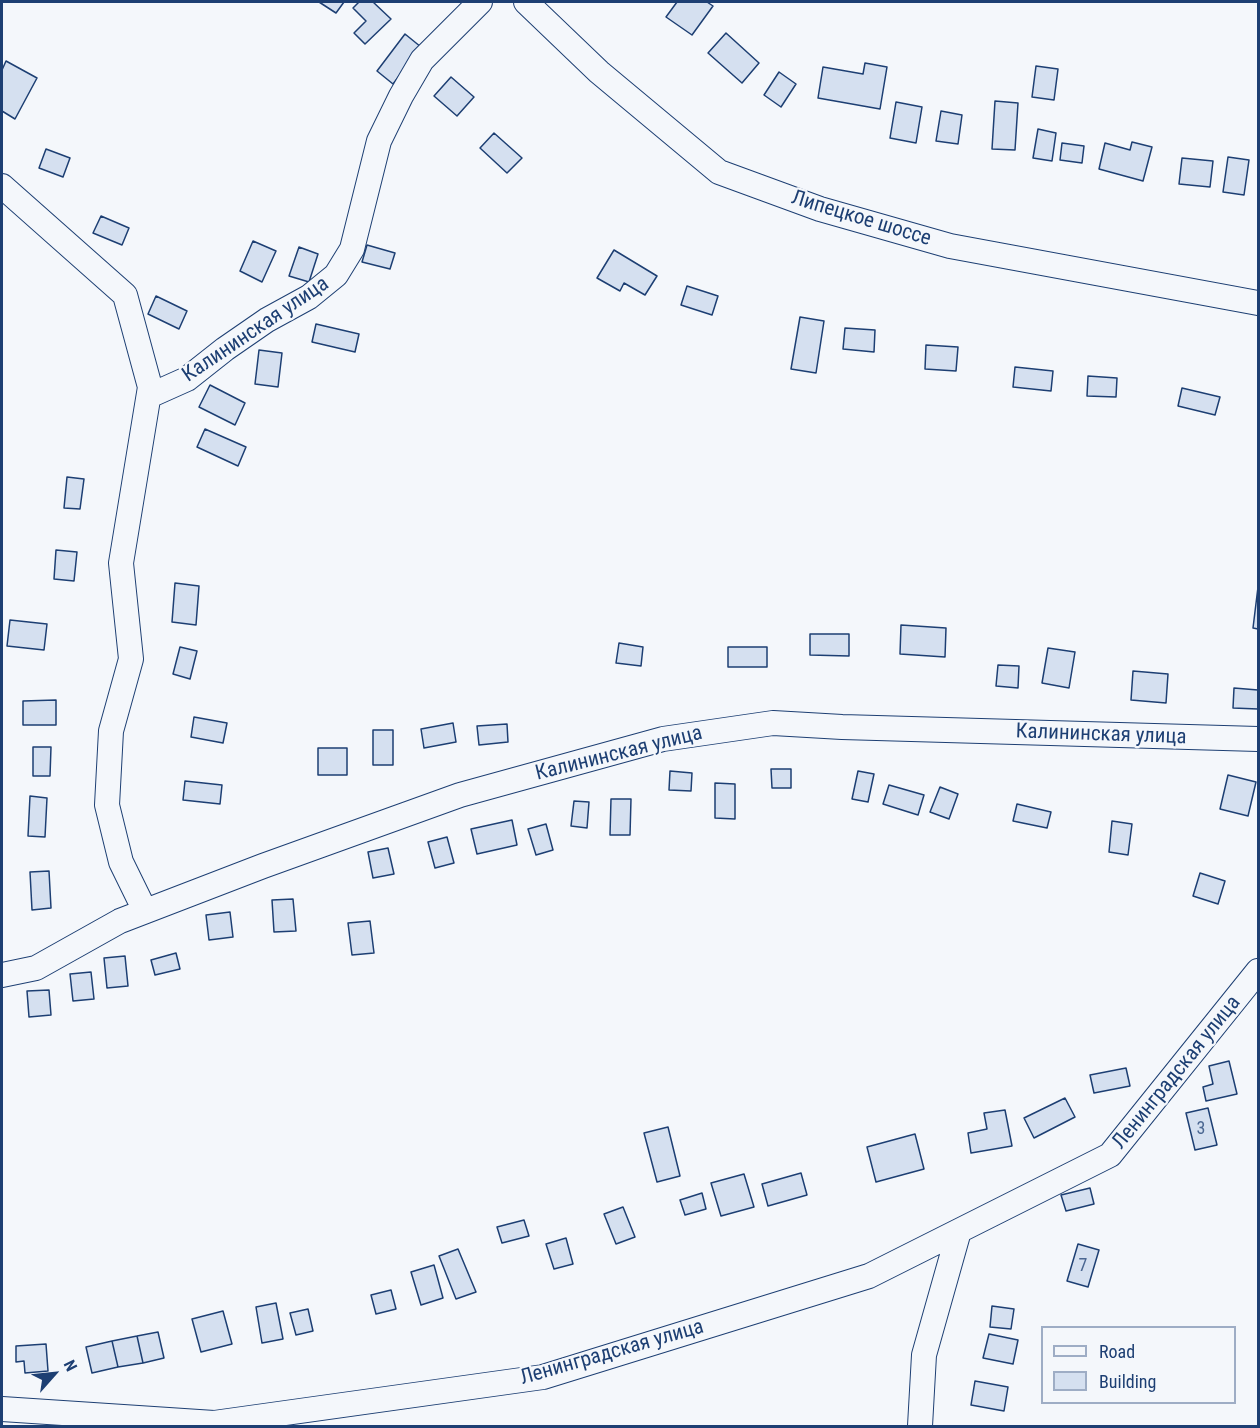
<!DOCTYPE html>
<meta charset="utf-8">
<style>
body{margin:0}
#map{position:relative;width:1260px;height:1428px;overflow:hidden;background:#f4f7fb;font-family:"Roboto Condensed",sans-serif}
canvas{display:block}
.frame{position:absolute;inset:0;border:3px solid #1d3f73;pointer-events:none}
.legend{position:absolute;left:1041px;top:1326px;width:195px;height:78px;box-sizing:border-box;background:#f4f7fb;border:2px solid #9eadc5;margin:0;padding:8px 10px;list-style:none;font-size:18px;color:#1d3f73}
.legend li{display:flex;align-items:center;gap:12px;height:30px}
.legend b{width:30px;border:2px solid #9eadc5}
.north{position:absolute;left:24px;top:1344px;width:60px;height:60px;-webkit-text-stroke:4px #f4f7fb;paint-order:stroke;rotate:63deg;font-size:16px;font-weight:700;line-height:24px;text-align:center;color:#1d3f73}
.north::after{content:'';display:block;margin:auto;width:21px;height:27px;background:#1d3f73;clip-path:polygon(50% 0,100% 100%,50% 72%,0 100%)}
</style>
<div id="map">
<canvas width="1260" height="1428"></canvas>
<div class="frame"></div>
<ul class="legend">
<li><b style="height:8px;background:#f4f7fb"></b>Road</li>
<li><b style="height:16px;background:#d5e0f0"></b>Building</li>
</ul>
<div class="north">N</div>
</div>
<script>
const ctx = document.querySelector('canvas').getContext('2d');
ctx.lineJoin = 'round';
function fill(path, color) { ctx.fillStyle = color; ctx.fill(path, 'evenodd'); }
function stroke(path, color, width, dash) { ctx.strokeStyle = color; ctx.lineWidth = width; ctx.lineCap = dash ? 'butt' : 'round'; ctx.setLineDash(dash || []); ctx.stroke(path); }
function label(font, color, halo, rows, align = 'center') {
  ctx.font = font + ' "Roboto Condensed",sans-serif'; ctx.lineWidth = 4.5; ctx.setLineDash([]); ctx.textBaseline = 'middle'; ctx.strokeStyle = halo; ctx.fillStyle = color; for (const [text, x, y, turn = 0] of rows) {
    ctx.save(); ctx.translate(x, y); ctx.rotate((+turn || 0) * Math.PI / 180); ctx.textAlign = isNaN(turn) ? turn : align; if (halo) ctx.strokeText(text, 0, 0); ctx.fillText(text, 0, 0); ctx.restore();
  }
}
const building = new Path2D(`
 M319,2H344L336,13Z
 M359,2H373L391,19L365,44L354,33L366,21L353,8Z
 M677,2H707L713,6L692,35L666,17Z
 M726,33L759,63L742,83L708,53Z
 M405,34L421,47L393,84L377,71Z
 M6,61L37,78L15,119L2,111V70Z
 M865,63L887,67L880,109L818,98L823,67L863,74Z
 M1036,66L1058,69L1054,100L1032,97Z
 M779,72L796,84L781,107L764,95Z
 M451,77L474,97L457,116L434,96Z
 M995,101L1018,103L1015,150L992,149Z
 M896,102L922,107L916,143L890,138Z
 M941,111L962,115L958,144L936,141Z
 M1038,129L1056,133L1052,161L1033,158Z
 M494,133L522,158L507,173L480,148Z
 M1132,142L1152,147L1143,181L1099,169L1105,143L1130,150Z
 M1062,143L1084,146L1082,163L1060,160Z
 M46,149L70,158L63,177L39,168Z
 M1228,157L1249,160L1244,195L1223,192Z
 M1182,158L1213,161L1210,187L1179,184Z
 M101,216L129,228L122,245L93,233Z
 M253,241L276,251L262,282L240,271Z
 M367,245L395,253L390,269L362,262Z
 M299,247L318,254L309,282L289,276Z
 M614,250L657,276L645,295L624,283L620,291L597,278Z
 M687,286L718,296L712,315L681,305Z
 M156,296L187,311L179,329L148,314Z
 M800,317L824,321L816,373L791,369Z
 M316,324L359,334L355,352L312,342Z
 M845,328L875,330L874,352L843,349Z
 M926,345L958,347L956,371L925,369Z
 M259,350L282,353L278,387L255,384Z
 M1015,367L1053,371L1051,391L1013,387Z
 M1088,376L1117,378L1116,397L1087,396Z
 M210,385L245,403L235,425L199,407Z
 M1182,388L1220,397L1215,415L1178,406Z
 M205,429L246,447L238,466L197,447Z
 M67,477L84,479L80,509L64,508Z
 M56,550L77,552L74,581L54,579Z
 M175,583L199,586L196,625L172,622Z
 M1258,587V629L1253,628Z
 M10,620L47,624L44,650L7,646Z
 M901,625L946,628L945,657L900,654Z
 M810,634H849V656L810,655Z
 M619,643L643,647L641,666L616,663Z
 M180,647L197,651L190,679L173,674Z
 M728,647H767V667H728Z
 M1048,648L1075,652L1069,688L1042,683Z
 M998,665L1019,666L1018,688L996,686Z
 M1133,671L1168,674L1166,703L1131,700Z
 M1234,688L1258,690V709L1233,708Z
 M56,700V725H23V701Z
 M194,717L227,723L223,743L191,737Z
 M453,723L456,742L424,748L421,729Z
 M507,724L508,742L479,745L477,726Z
 M373,730H393V765H373Z
 M33,747H51L50,776H33Z
 M318,748H347V775H318Z
 M771,769H791V788H772Z
 M670,771L692,773L691,791L669,790Z
 M858,771L874,774L868,802L852,799Z
 M1228,775L1256,782L1248,816L1220,809Z
 M185,781L222,785L220,804L183,800Z
 M715,783L735,784V819L715,818Z
 M889,785L924,795L918,815L883,804Z
 M940,787L958,794L949,819L930,812Z
 M30,796L47,798L45,837L28,836Z
 M611,799H631L630,835H610Z
 M574,801L589,802L587,828L571,826Z
 M1017,804L1051,812L1047,828L1013,821Z
 M512,820L517,845L477,854L471,829Z
 M1112,821L1132,824L1128,855L1109,852Z
 M546,824L553,850L536,855L528,829Z
 M447,837L454,863L435,868L428,842Z
 M388,848L394,874L373,878L368,852Z
 M49,871L51,908L32,910L30,872Z
 M1200,873L1225,881L1218,904L1193,896Z
 M293,899L296,931L274,932L272,900Z
 M230,912L233,937L209,940L206,915Z
 M370,921L374,953L352,955L348,923Z
 M176,953L180,969L155,975L151,960Z
 M125,956L128,986L107,988L104,958Z
 M91,972L94,999L73,1001L70,974Z
 M49,990L51,1015L29,1017L27,991Z
 M1229,1061L1237,1094L1206,1101L1203,1087L1213,1084L1209,1066Z
 M1126,1068L1130,1086L1094,1093L1090,1075Z
 M1065,1098L1075,1117L1034,1138L1024,1118Z
 M1208,1108L1217,1145L1195,1150L1186,1113Z
 M1005,1110L1012,1146L971,1153L968,1133L987,1129L984,1113Z
 M668,1127L680,1176L657,1182L644,1133Z
 M915,1134L924,1169L876,1182L867,1147Z
 M801,1173L807,1195L768,1206L762,1184Z
 M744,1174L754,1207L721,1216L711,1183Z
 M1090,1188L1094,1204L1066,1211L1061,1195Z
 M702,1193L706,1209L685,1215L680,1200Z
 M623,1207L635,1237L616,1244L604,1214Z
 M524,1220L529,1236L502,1243L497,1227Z
 M566,1238L573,1264L554,1269L546,1244Z
 M1078,1244L1099,1250L1088,1287L1067,1281Z
 M458,1249L476,1292L456,1299L439,1256Z
 M434,1265L443,1298L421,1305L411,1272Z
 M391,1290L396,1309L376,1314L371,1295Z
 M276,1303L283,1339L262,1343L256,1307Z
 M992,1306L1014,1309L1011,1329L990,1327Z
 M308,1309L313,1331L296,1335L290,1313Z
 M223,1311L232,1344L201,1352L192,1319Z
 M158,1332L164,1358L143,1363L137,1336Z
 M989,1334L1018,1340L1013,1364L983,1358Z
 M137,1336L143,1363L118,1367L112,1341Z
 M112,1341L118,1367L92,1373L86,1347Z
 M46,1344L48,1371L25,1373L24,1361L16,1362V1346Z
 M975,1381L1008,1387L1004,1411L971,1405Z`);
fill(building, '#d5e0f0');
stroke(building, '#1d3f73', 1.5);
const minor = new Path2D(`
 M526,2L599,72L719,172L820,209L950,246L1258,303
 M2,186L125,295L150,387L121,563L131,659L111,731L107,805L121,862L145,911
 M149,396L187,379L225,349L267,320L309,297L336,275L352,249L379,141L401,96L422,60L480,2
 M2,975L36,968L120,921L263,866L460,795L663,739L773,723L842,727L1258,739
 M2,1409L214,1423L543,1377L869,1276L1110,1155L1258,971
 M920,1426L924,1355L959,1231`);
stroke(minor, '#1d3f73', 26);
stroke(minor, '#f4f7fb', 24);
label('18px', '#4b6792', null, [
 ["3",1201,1129],
 ["7",1083,1266]
]);
label('21px', '#1d3f73', '#f4f7fb', [
 ["Липецкое шоссе",861,219,17],
 ["Калининская улица",256,330,-34],
 ["Калининская улица",1101,735,2],
 ["Калининская улица",619,754,-14],
 ["Ленинградская улица",1177,1073,-51],
 ["Ленинградская улица",612,1353,-16]
]);
</script>
